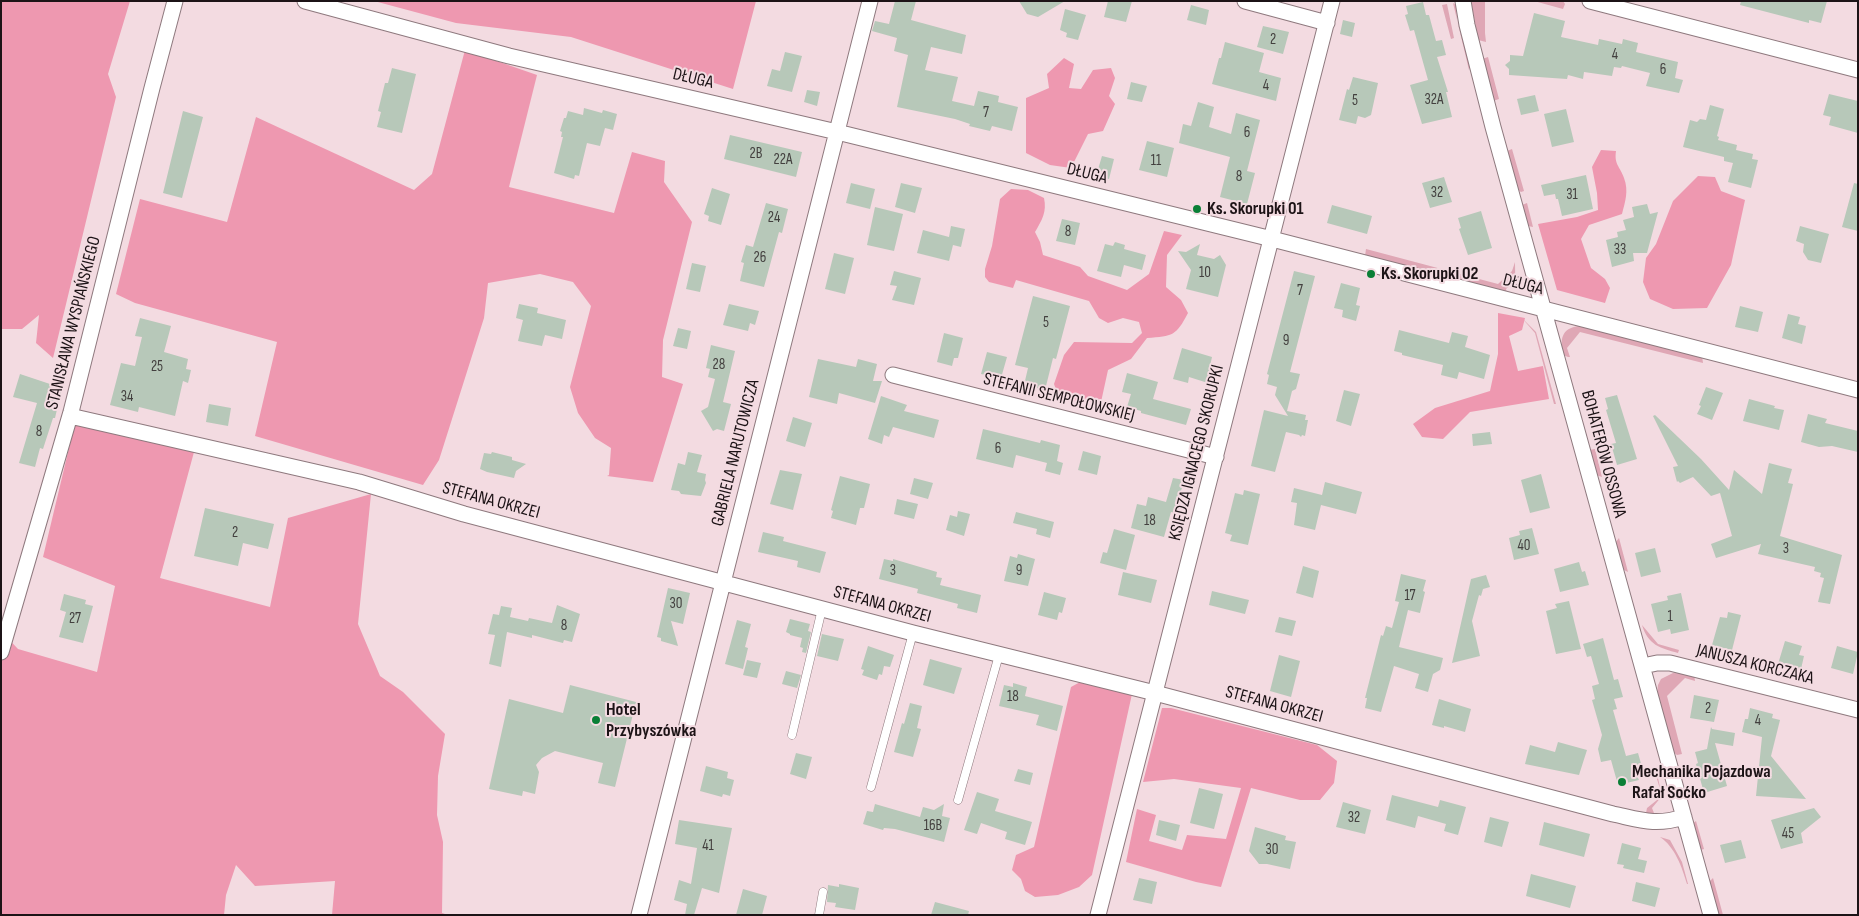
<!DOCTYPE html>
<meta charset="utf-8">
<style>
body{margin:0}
#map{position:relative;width:1859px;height:916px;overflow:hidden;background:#f3dbe1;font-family:"Sofia Sans Condensed",sans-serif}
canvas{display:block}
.frame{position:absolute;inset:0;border:2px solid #1c1316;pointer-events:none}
</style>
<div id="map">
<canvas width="1859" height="916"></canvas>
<div class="frame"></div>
</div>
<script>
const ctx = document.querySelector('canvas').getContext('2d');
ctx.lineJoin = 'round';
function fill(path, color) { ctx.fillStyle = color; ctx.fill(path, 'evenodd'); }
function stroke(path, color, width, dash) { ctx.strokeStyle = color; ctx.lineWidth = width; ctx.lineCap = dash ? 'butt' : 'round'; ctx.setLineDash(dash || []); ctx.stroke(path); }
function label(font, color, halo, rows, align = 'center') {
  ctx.font = font + ' "Sofia Sans Condensed",sans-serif'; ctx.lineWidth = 4; ctx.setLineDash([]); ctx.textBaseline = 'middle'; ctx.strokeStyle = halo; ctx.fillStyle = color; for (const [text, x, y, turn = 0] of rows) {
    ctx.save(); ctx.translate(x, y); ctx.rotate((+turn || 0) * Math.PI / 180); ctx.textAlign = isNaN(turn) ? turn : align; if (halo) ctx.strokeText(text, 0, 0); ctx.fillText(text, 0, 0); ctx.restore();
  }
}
fill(new Path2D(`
 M1471,1H1485V33L1486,42L1478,40Z
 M1534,1H1563L1565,4L1563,9Z
 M1453,3L1456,5L1457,20L1470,66L1469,70Z
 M1447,4L1454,38L1451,39L1442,5Z
 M1488,57L1499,99L1493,101L1482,59Z
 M1512,149L1524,191L1521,192L1517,189L1507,151Z
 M1527,203L1533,227L1528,226L1522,205Z
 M1366,249L1498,284L1512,271L1515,262C1515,276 1517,281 1506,289L1507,293L1365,256Z
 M1521,317L1536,332L1556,404H1554L1535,333Z
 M1579,326L1702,356L1703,363L1580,332L1567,348L1570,357H1568L1563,355C1560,340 1561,328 1579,326Z
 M1595,449L1602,477L1596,475L1589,450Z
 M1619,538L1628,572L1622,569L1615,543Z
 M1642,625L1658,644L1679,650L1678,653C1660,648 1648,645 1642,625Z
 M1673,673L1694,674L1695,681L1685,678L1667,696L1682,754L1677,755L1673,752L1657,694L1658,685L1661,679Z
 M1658,778L1662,796L1652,808L1654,813H1646L1647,808L1662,796L1657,779Z
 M1696,821L1704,849L1700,850L1692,824Z
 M1660,837L1670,840L1682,862L1688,884H1687C1682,867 1675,847 1660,837Z
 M1713,878L1723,915H1718L1709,882Z`), '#dfa7b5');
fill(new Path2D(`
 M1,1H130L108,74L116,97L53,358L36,343L39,315L22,329H1Z
 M374,1H756L733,89L571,37L456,23Z
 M465,50L537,75L509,187L614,213L632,152L665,161L664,182L692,222L663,340L662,377L683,384L653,482L607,476L609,475L611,448L595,438L578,413L570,387L591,306L573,282L540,274L488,283L484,318L439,460L423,485L255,436L277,342L135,303L116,294L140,199L227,222L256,117L414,190L432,174Z
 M1064,58L1074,64L1069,88L1081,89L1093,70L1111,68L1115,78L1109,96L1115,104L1103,131L1088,134L1071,168L1050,165L1026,153V98L1049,88L1047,74Z
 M1601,150L1616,151C1614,165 1620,166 1624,178C1629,191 1625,202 1622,214L1589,225L1581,239L1591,268L1605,279L1610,288L1605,303L1557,290L1538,224L1577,217L1598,210L1597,193L1592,167Z
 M1698,176L1715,177L1721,191L1745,200L1731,265L1707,308L1673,309L1650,299L1643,282L1646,258L1656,244L1673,201Z
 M1011,189L1028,190L1044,198C1047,212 1042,220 1035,232L1040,242L1043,255L1080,267L1088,276L1127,290L1149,274L1164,231L1182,235L1167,255L1166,287L1181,300L1188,313C1176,336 1173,336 1147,338L1131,359L1108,370L1101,402L1060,401L1054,384L1064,355L1074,342L1132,343L1142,333L1139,322L1123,318L1108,323L1099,318L1089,301L1016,280L1013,288L989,282L985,277V269L992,246L1000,199Z
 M1498,313L1525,318L1522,330L1509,336L1518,371L1543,366L1549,399L1470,412L1443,439L1422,437L1413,424L1435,408L1490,391L1498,354Z
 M75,423L194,452L160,578L270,607L288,518L371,494L358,624L380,676L403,692L445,734L438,776L437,815L443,842L442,913L448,915H332L335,881L255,886L236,865L226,895L224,915H1V631L18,649L97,672L115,586L43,557Z
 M1082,681L1132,694L1092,875L1079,887L1058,895L1035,897L1025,891L1021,879L1012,870L1016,855L1034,847L1071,687Z
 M1162,708H1171L1317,745L1337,761L1334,783L1320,800H1300L1251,788L1221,887L1196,882L1126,862L1137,809L1156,815L1149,841L1182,850L1187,835L1226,839L1241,788L1174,779L1143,782Z`), '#ee98b0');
fill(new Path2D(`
 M895,1H916L911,20L966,35L962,54L931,47L925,70L958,77L952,101L974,106L978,91L999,96L998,102L1018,107L1012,131L992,126L990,131L969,126L970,124L955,119L897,107L908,55L894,51L897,38L872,31L875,21L889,24Z
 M1019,1H1065L1038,17L1027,14Z
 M1108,1H1132L1126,22L1104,17Z
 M1741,1H1827L1821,23L1809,20V23L1740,5Z
 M1423,2L1426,15H1429L1436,41L1442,40L1446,55L1437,57L1448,92H1446L1452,117L1422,124L1410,85L1428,80L1414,30L1410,31L1405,15L1408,14L1406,6Z
 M1191,5L1209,10L1206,25L1187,20Z
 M1065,9L1086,15L1078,40L1066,37L1067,33L1060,30Z
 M1534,13L1565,21L1561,37L1598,45L1599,39L1622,44L1623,39L1638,43L1636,52L1678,62L1675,78L1683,80L1679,93L1646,86L1650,73L1622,66L1621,68L1614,67L1612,76L1584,72L1583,79L1568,75L1567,79L1509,75V69L1505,65L1510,61V55L1523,56Z
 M1343,20L1355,23L1352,37L1340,34Z
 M1263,26L1289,32L1283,54L1257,47Z
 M1225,42L1264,53L1259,72L1281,78L1276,101L1212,84L1219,58H1221Z
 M785,52L802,56L792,92L767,86L772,69L780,71Z
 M392,68L416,74L402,133L377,127L381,112L378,111L385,83H388Z
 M1353,77L1378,83L1371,115L1365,118L1358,116L1356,124L1339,120L1347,89L1349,90Z
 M1131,82L1147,86L1142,102L1127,99Z
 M807,90L820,92L817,106L804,102Z
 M1829,94L1858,101V133L1829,125L1831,117L1823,115Z
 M1535,95L1539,111L1521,115L1517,99Z
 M1198,102L1214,107L1209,127L1231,134L1236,113L1260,120L1247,171L1255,173L1247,204L1220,197L1230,157L1179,143L1183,124L1191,126Z
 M1710,105L1724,109L1717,136L1719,137L1718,140L1737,145L1736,150L1753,154L1752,159L1758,160L1751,188L1728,182L1733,163L1724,161V157L1683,147L1690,120L1697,122L1700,119L1706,120Z
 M584,108L602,113L603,110L617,114L613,130L605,128L600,146L587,143L579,176L575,175L574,179L554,173L563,137H561L562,132L560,131L564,118H566L568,111L583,115Z
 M1566,109L1574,142L1552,147L1544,114Z
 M183,111L203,117L182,198L163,193Z
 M730,135L802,152L796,177L724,159Z
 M1147,141L1174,148L1167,177L1139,170Z
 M1102,156L1114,159L1109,179L1096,176Z
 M1586,175L1593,209L1562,216L1558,199H1556L1555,194L1544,196L1541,185Z
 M1444,177L1452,202L1430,208L1422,183Z
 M851,183L875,189L870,209L846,203Z
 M901,183L922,188L915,213L895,207Z
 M1854,183L1858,184V231L1842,227Z
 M712,188L730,194L721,225L708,221L709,216L704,214Z
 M766,203L788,209L782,233L779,232L764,287L740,281L744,263L741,262L746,245L753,247Z
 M1647,204L1650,214L1658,212L1647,253H1633L1634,261L1612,267L1606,240L1618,237L1617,232L1626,230L1623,220L1634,217L1632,207Z
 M1332,205L1372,216L1367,234L1327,223Z
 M875,207L903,214L894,251L867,245Z
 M1481,211L1492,248L1468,255L1459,229L1461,228L1458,218Z
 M1062,219L1080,223L1075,245L1056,241Z
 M951,226L965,229L961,247L953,245L949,261L917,253L923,230L949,237Z
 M1800,226L1829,234L1821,263L1808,260L1803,252L1804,244L1796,241Z
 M1115,242L1125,245L1124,249L1146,255L1142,270L1124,265L1121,277L1097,271L1105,244L1113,246Z
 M1200,244L1197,255L1214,259L1220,255L1226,265L1218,297L1186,289L1191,270L1178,251L1186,252Z
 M834,253L854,258L845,294L825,289Z
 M692,263L706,266L700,292L686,289Z
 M894,271L921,278L914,305L892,300L897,286L890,285Z
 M1294,271L1315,276L1290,372L1300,374L1296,389L1292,391L1287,411L1306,415L1305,420H1308L1305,436L1302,435L1301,437L1299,435L1286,432L1275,472L1251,466L1264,410L1288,416L1275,395L1277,387L1267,384L1269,375L1267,374Z
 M1341,283L1360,288L1356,305L1360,306L1356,321L1342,317L1343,310L1334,308Z
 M1033,296L1070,306L1056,359L1053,358L1045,390L1024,385L1028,368L1015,365Z
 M519,304L538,308L537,313L566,320L562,339L545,335L542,346L518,341L523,320L516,318Z
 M729,304L759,311L755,325L750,323L748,331L723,325Z
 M1740,306L1763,312L1758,332L1735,327Z
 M1788,314L1800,317L1798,324L1806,326L1802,344L1782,338Z
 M140,318L171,326L164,352L188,359L186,369L191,370L188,383L183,381L175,416L139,407L138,412L110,405L121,363L135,366L142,337L135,336Z
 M678,328L691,331L687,349L673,346Z
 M1399,330L1449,343L1452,332L1468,336L1465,347L1490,355L1484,379L1459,372L1457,379L1441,375L1443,365L1402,355V353L1394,351Z
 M944,333L963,338L958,358H954L952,366L937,362Z
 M711,345L735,351L723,402L731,404L724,431L717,429L713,431L701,411L708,407L715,379L708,377L710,369L706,368Z
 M1182,348L1212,357L1210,366L1213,367L1208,383L1189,377L1188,383L1173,379Z
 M987,352L1007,357L1001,378L981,374Z
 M818,359L856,367L858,359L877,364L873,381H882L875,403L839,393L837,404L809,397Z
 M1127,373L1158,382L1153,399L1191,409L1186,425L1141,413V411L1127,407L1131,394L1122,392Z
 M20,374L62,388L55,418H53L43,449L40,448L35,467L19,463L37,403L13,397Z
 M1706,387L1723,393L1712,420L1697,414L1701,406L1699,405Z
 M1344,390L1360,394L1351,426L1336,421Z
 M1617,395L1637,459L1617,465L1611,444L1616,443L1606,410L1608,409L1605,398Z
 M881,396L907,405L904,411L939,420L934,438L893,427L889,437L884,435L882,444L868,439Z
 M1749,399L1775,406L1774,408L1784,410L1779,430L1743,421Z
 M209,404L231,408L228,426L206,422Z
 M1808,414L1827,419L1825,423L1858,431V452L1832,446L1819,447L1801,442Z
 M1655,415L1701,459L1729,490L1734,470L1762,494L1769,463L1792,469L1788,483L1793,484L1780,536L1842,555L1830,604L1818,602L1824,578L1820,577L1821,573L1814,571L1815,567L1758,554L1761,544L1716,558L1711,544L1732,536L1720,493L1711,496L1693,477L1680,483L1678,481L1677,482L1673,467L1678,466L1653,416Z
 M793,417L812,423L805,447L786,441Z
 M983,429L1040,443L1041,440L1060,445L1057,461L1063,463L1060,475L1045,471L1047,463L1016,455L1013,468L976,459Z
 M1490,432L1492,444L1473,446L1472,434Z
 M1083,451L1101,456L1097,475L1078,470Z
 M492,452L512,457V460L526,464L516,471L514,478L487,472L480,469L484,453L491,454Z
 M688,452L702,455L697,472L706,474L705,480L706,483L701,496L681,494L679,491L671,490L678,463L685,465Z
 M780,470L802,474L793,510L770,504Z
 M1541,474L1550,508L1530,513L1521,480Z
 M840,476L870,484L864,508H860L856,525L831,518L833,511L831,510Z
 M914,478L933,483L928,499L910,494Z
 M1173,478L1184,480L1175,513L1171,512L1164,537L1131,528L1137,504L1146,506L1148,497L1166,502Z
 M1325,482L1362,492L1356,514L1321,505L1315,530L1294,525L1297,503L1291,502L1294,488L1322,495Z
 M1244,490L1260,494L1248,545L1230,541L1232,535L1225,533L1235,493L1243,495Z
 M897,499L918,504L914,519L894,514Z
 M205,508L274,524L268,549L243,543L238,566L194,556Z
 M958,511L970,514L964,536L946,530L950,515L957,517Z
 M1016,512L1054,522L1050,538L1036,534L1037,529L1013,523Z
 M1532,528L1539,554L1514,560L1509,538L1520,535L1519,531Z
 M1114,529L1135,535L1126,570L1100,563L1103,552L1107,553Z
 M763,532L784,537L783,541L826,552L820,573L797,567L798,561L758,552Z
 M1655,548L1661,572L1641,577L1635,553Z
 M1018,554L1035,559L1028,586L1004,581L1010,556L1017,558Z
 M884,559L893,561V559L937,572L936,577L942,578L940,585L981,595L977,613L957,608L958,604L917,593L918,589L879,579Z
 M1579,562L1582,572L1585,571L1589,585L1560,592L1554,569Z
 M1303,566L1319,571L1313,598L1296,593Z
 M1123,572L1157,580L1151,603L1118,595Z
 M1401,574L1426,580L1423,591L1425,592L1420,613L1408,610L1399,647L1443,658L1440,670L1433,674L1428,692L1415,688L1419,674L1394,666L1381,712L1365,708L1367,698H1365L1381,635L1383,636L1386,626L1392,628L1399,602L1395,601Z
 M1486,575L1490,587L1483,589L1481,596L1479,595L1472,621L1480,656L1452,663L1471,579Z
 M668,588L690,593L683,624L671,621L678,646L661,641V638L657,637Z
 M1212,591L1249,600L1245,614L1209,605Z
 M1044,592L1066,598L1062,613L1059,612L1057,620L1038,615Z
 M1681,593L1689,630L1671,634L1670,629L1658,632L1651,604L1668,600L1667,596Z
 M64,594L86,600L85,604L93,606L83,643L59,637L66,612L60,610Z
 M1569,601L1581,649L1556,654L1546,611L1557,608L1555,604Z
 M557,605L580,614L572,642L564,640L563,643L532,635V638L507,632L501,667L489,664L495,635L488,634L493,614L499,615L501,606L512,608L510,617L528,621L529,618L552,623Z
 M1728,612L1741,615L1732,650L1712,645L1720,617L1727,618Z
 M1279,617L1296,621L1292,636L1275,632Z
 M790,619L810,624L808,631L811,632L806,653L802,652L803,648L800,647L802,638L790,635V634L786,632Z
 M737,620L751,624L745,647L748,648L743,669L725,664Z
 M822,634L844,639L838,661L817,656Z
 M1603,638L1614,680L1618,679L1623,697L1614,699L1617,709L1613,710L1626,756L1638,753L1644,774L1637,776L1639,780L1618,785L1611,760L1601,762L1598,749L1602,735L1592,700L1595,699L1592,686L1599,684L1591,656L1587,657L1583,644Z
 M1785,641L1802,646L1799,655L1804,656L1801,669L1778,664Z
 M868,646L894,655L890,667L884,666L882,675L879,674L877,680L862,675L864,670L861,669Z
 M1837,646L1858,652L1853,674L1831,668Z
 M1279,655L1300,661L1291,697L1270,691Z
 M930,659L962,668L954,694L923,685Z
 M747,660L761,663L757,678L743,675Z
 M786,671L801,675L797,688L782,684Z
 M1013,683L1027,687L1025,696L1063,706L1057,731L1036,725L1039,715L999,706L1004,685L1013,687Z
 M570,685L636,702L615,787L598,783L603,763L555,751L542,758L536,765L539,772L535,794L523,791L522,796L489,789L509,699L563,713Z
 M1694,695L1719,700L1714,722L1690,718Z
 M1439,699L1471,709L1465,732L1444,726V728L1432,725Z
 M910,703L922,706L917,728L921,729L913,757L894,752L902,723L904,724Z
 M1750,708L1773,714L1772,718L1780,720L1771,756L1806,799L1756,796L1762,737L1742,732L1745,719H1748Z
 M1711,727L1712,729L1735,733L1733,746L1715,743L1727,786L1704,793L1696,764L1698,763L1695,752L1707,749Z
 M1558,742L1587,750L1579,775L1525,764L1530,745L1555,752Z
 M796,753L812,757L806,779L790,774Z
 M706,766L728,772L727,778L734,780L730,796L723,794L722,797L700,791Z
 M1018,769L1033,773L1030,785L1014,781Z
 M1199,788L1223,794L1214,829L1190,823Z
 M977,792L999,799L995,811L1032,822L1025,845L1005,839L1007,832L981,823L977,834L964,830Z
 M1392,795L1438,807L1440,800L1466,807L1458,835L1444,831L1446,824L1418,816L1415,828L1386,820Z
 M1343,802L1371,810L1365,834L1336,827Z
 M875,804L920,817L923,807L934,810L944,804L942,816L950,818L944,842L895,829L884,828L883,830L863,824L867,811L873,812Z
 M1814,808L1821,817L1801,833L1803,843L1781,849L1771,820Z
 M1490,817L1509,822L1502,847L1484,842Z
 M679,820L732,828L719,893L702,888L694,915H685L687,904L674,900L679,880L691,884L697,848L675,844Z
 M1159,820L1180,825L1176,841L1156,835Z
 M1544,822L1590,834L1584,857L1539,845Z
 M1255,827L1286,836L1285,840L1296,842L1290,869L1267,864H1259L1249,851Z
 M1741,840L1746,858L1725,863L1720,845Z
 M1622,843L1641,848L1638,859L1647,861L1644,873L1623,868L1624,865L1617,864Z
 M1531,874L1576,886L1570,908L1526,896Z
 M1139,878L1157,882L1152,904L1133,900Z
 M1636,882L1660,888L1655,907L1632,901Z
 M839,884L859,888L855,910L835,907L836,903L827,902L828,885L839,887Z
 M743,889L767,896L762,915H736Z
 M935,902L969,911L968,915H931Z`), '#b7c8b9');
const lane = new Path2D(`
 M792,735L822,609
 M871,787L913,633
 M958,800L999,655
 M819,915L823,892`);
const street = new Path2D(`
 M305,1L509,56L837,132L1272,239L1858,390
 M1245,1L1327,23
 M1463,1L1467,25L1493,127L1711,915
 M1590,1L1858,70
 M893,375L1216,457
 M70,416L359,482L464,514L913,633L1155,693L1613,814C1641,820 1655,826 1684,817
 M1,652L71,412L152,88L175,1
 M1643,666L1657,663H1670L1858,710
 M639,915L870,1
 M1098,915L1332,1`);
stroke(lane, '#8e797e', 9);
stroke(street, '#8e797e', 17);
stroke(new Path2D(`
 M1516,288L1518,276`), '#88777c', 2.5, [4, 4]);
stroke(lane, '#fff', 8);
stroke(street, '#fff', 15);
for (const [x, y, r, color] of [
 [1197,209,5,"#0a7f36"],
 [1371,274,5,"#0a7f36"],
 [596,720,5,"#0a7f36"],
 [1622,782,5,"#0a7f36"]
]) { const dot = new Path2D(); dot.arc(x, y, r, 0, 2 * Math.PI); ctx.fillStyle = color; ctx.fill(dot); stroke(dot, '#f3dbe1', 2); }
label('15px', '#43403f', null, [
 ["2",1273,40],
 ["4",1615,55],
 ["6",1663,70],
 ["4",1266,86],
 ["32A",1434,100],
 ["5",1355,101],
 ["7",986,113],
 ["6",1247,133],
 ["2B",756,154],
 ["22A",783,160],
 ["11",1156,161],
 ["8",1239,177],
 ["32",1437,193],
 ["31",1572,195],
 ["24",774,218],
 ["8",1068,232],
 ["33",1620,250],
 ["26",760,258],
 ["10",1205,273],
 ["7",1300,291],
 ["5",1046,323],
 ["9",1286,341],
 ["28",719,365],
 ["25",157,367],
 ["34",127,397],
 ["8",39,432],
 ["6",998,449],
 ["18",1150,521],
 ["2",235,533],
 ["40",1524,546],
 ["3",1786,549],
 ["3",893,571],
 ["9",1019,571],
 ["17",1410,596],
 ["30",676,604],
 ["1",1670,617],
 ["27",75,619],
 ["8",564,626],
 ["18",1013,697],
 ["2",1708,709],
 ["4",1758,721],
 ["32",1354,818],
 ["16B",933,826],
 ["45",1788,834],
 ["41",708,846],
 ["30",1272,850]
]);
label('18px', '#1c1316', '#f3dbe1', [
 ["DŁUGA",693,79,13],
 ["DŁUGA",1087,174,14],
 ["DŁUGA",1523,285,14],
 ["STANISŁAWA WYSPIAŃSKIEGO",74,323,-76],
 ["STEFANII SEMPOŁOWSKIEJ",1059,398,14],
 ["GABRIELA NARUTOWICZA",736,453,-76],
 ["KSIĘDZA IGNACEGO SKORUPKI",1197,453,-76],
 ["BOHATERÓW OSSOWA",1603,454,75],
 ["STEFANA OKRZEI",491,501,15],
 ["STEFANA OKRZEI",882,605,15],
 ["JANUSZA KORCZAKA",1755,665,14],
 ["STEFANA OKRZEI",1274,705,15]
]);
label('bold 18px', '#1c1316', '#f3dbe1', [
 ["Ks. Skorupki 01",1207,209],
 ["Ks. Skorupki 02",1381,274],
 ["Hotel",606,710],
 ["Przybyszówka",606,731],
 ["Mechanika Pojazdowa",1632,772],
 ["Rafał Soćko",1632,793]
], 'left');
</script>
